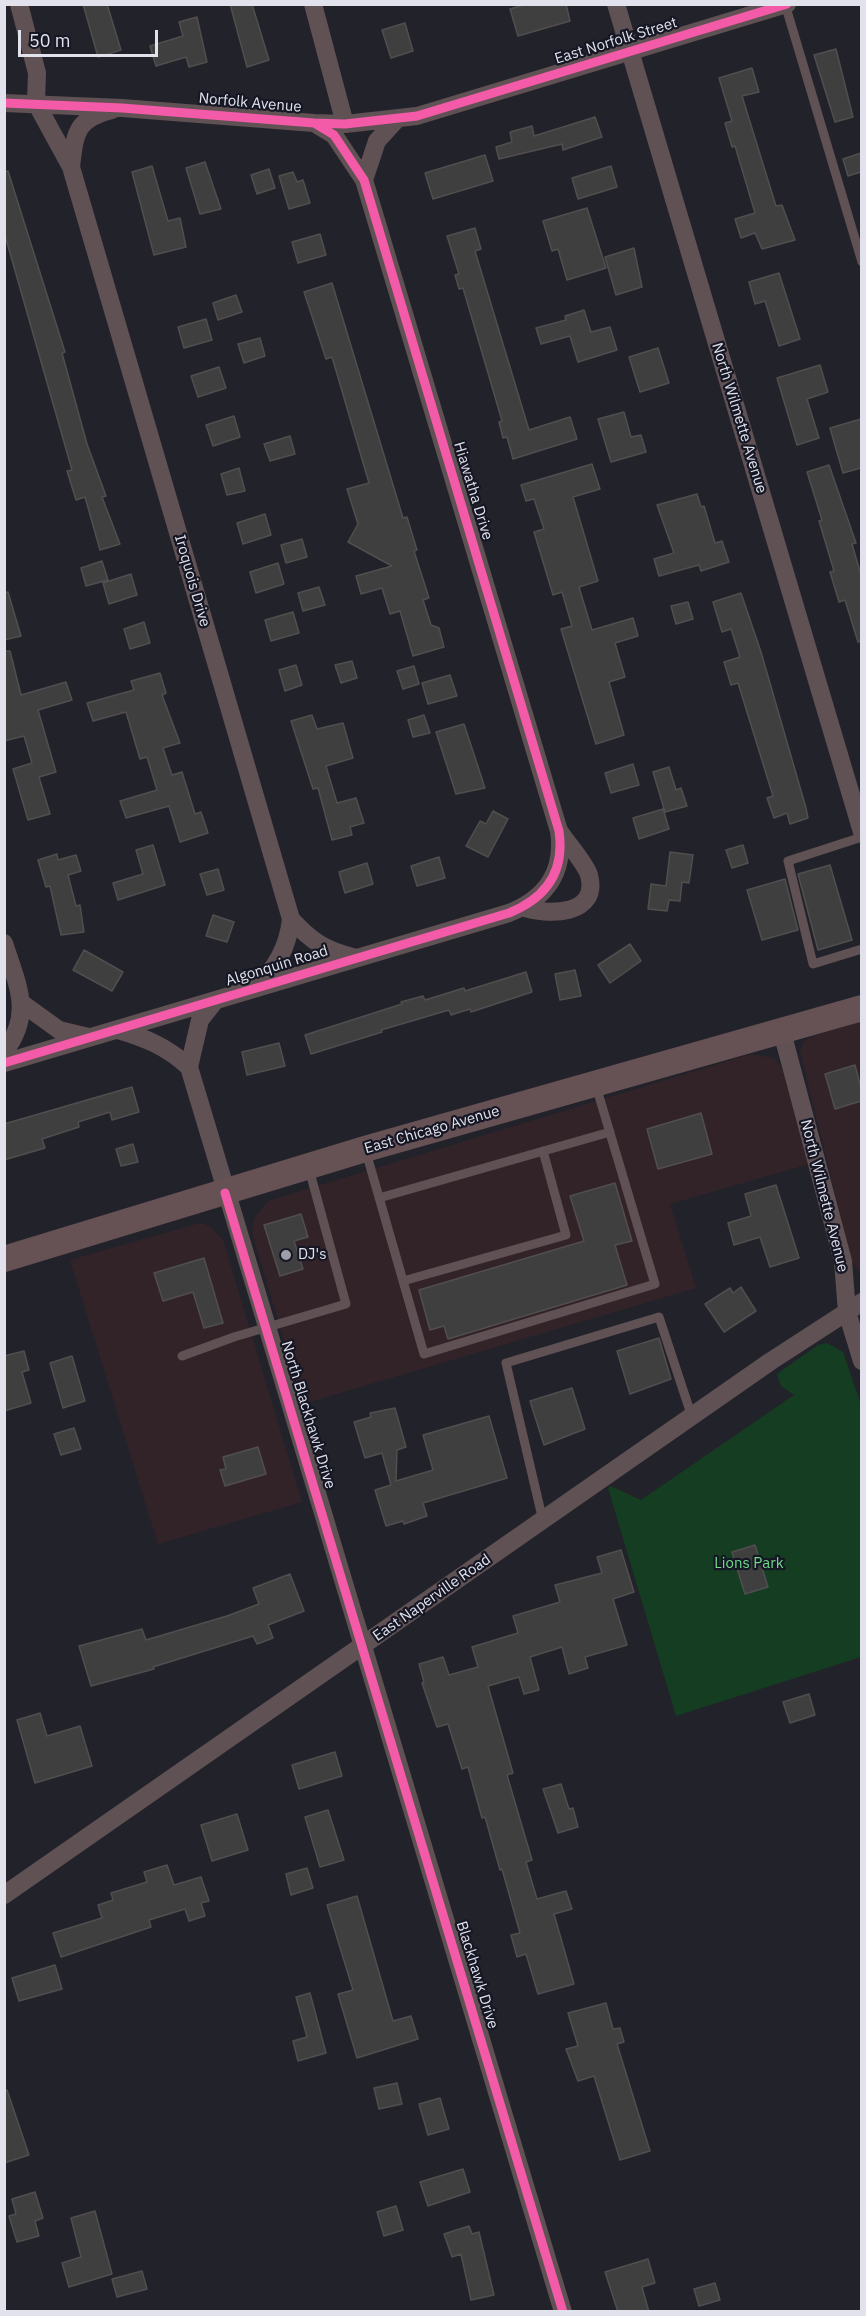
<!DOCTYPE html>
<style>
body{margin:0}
#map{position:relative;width:866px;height:2316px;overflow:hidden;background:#22232a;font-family:"IBM Plex Sans",sans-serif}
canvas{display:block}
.frame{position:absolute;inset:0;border:6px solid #e1e2ec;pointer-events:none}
.scale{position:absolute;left:18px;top:30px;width:140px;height:27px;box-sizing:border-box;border:3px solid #e1e2ec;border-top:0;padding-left:8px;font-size:18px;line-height:21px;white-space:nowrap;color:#e1e2ec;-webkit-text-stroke:4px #161724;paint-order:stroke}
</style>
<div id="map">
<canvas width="866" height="2316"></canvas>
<div class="frame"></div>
<div class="scale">50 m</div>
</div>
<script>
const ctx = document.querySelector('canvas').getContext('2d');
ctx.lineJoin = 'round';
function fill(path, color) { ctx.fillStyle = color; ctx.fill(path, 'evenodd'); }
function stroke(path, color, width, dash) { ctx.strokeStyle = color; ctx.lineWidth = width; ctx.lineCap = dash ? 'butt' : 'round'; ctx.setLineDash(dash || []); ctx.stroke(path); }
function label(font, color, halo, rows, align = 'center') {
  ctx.font = font + ' "IBM Plex Sans",sans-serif'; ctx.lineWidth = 4.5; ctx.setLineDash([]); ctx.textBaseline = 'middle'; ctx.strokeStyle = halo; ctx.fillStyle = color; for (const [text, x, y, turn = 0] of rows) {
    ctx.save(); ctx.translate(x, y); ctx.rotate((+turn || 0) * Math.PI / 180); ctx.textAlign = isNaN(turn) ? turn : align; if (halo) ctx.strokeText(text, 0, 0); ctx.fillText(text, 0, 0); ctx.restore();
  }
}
fill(new Path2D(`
 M861,1021V1274L852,1262L800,1051L804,1041L813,1036Z
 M751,1054L774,1058L781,1066L809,1164L670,1204L696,1288L303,1404L252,1233L254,1218L268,1201Z
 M200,1223L210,1226L223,1240L302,1502L158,1544L70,1260Z`), '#322329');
fill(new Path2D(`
 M827,1343L843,1352L861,1405V1657L676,1716L608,1488L611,1486L641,1500L794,1395L781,1386L777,1374L818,1345Z`), '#143d22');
const building = new Path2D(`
 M83,4H107L121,50L98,57Z
 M230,4H252L269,60L247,67Z
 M527,4H566L570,21L518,36L510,9Z
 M197,17L207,62L189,67L186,57L156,66L150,46L183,36L179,22Z
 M405,23L413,51L391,58L382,30Z
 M836,49L853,117L835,122L814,55Z
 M752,68L759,92L742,96L776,206L782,205L795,240L762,249L755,233L741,238L735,219L755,213L735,146L732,147L725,123L732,121L719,78Z
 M595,117L602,137L563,150L562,144L499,159L496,147L512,142L510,132L532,126L534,136Z
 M861,153V172L848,176L843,159Z
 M485,155L493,181L433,199L425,173Z
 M205,162L221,209L200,214L186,168Z
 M152,166L168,221L180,218L186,247L154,255L132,172Z
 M611,166L617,187L578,199L572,178Z
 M269,169L275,188L257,194L251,175Z
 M8,171L65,352L62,353L87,444L106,496L102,497L120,544L100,550L85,497L76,500L67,471L72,470L4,232V172Z
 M293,172L297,182L303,180L310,203L289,209L279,176Z
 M587,208L606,268L567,280L558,249L552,251L543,221Z
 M475,228L481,249L475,251L529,430L570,417L577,439L513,459L507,437L503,438L499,422L502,421L488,373L463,288L459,289L455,275L459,274L447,236Z
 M320,234L326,255L298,263L292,242Z
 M634,248L642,287L616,295L605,257Z
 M779,273L800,339L779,346L765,301L755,304L749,282Z
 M332,283L403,518L407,517L417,550L414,551L429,598L423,600L431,625L439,628L444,647L413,656L400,611L390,614L382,588L361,594L356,576L392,566L348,542L358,524L347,489L369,483L332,357L326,359L304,292Z
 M236,295L242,312L218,320L213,303Z
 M584,310L591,332L610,327L617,350L578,362L570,336L541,344L536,328L566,320L565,316Z
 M206,319L212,340L184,348L178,327Z
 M260,338L265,356L244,363L238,344Z
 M658,348L669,383L640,392L629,357Z
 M820,365L828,392L807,399L819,438L797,445L777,378Z
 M219,367L226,388L198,397L191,376Z
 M624,412L631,437L641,435L646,452L611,462L598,419Z
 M234,416L240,437L213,446L206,425Z
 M861,419V468L843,473L830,428Z
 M290,436L295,454L270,461L264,444Z
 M592,464L600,489L573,497L598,581L579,587L592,630L633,618L638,636L615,643L625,677L609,682L624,735L596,744L561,629L572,626L562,592L553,595L534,532L544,529L534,499L526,501L521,485Z
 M829,465L856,543L852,544L861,575V641L858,642L845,600L839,602L830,572L834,571L819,521L822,520L807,472Z
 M239,468L245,491L227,495L221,474Z
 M697,494L701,507L704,506L715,543L722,541L729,562L701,571L699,565L659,576L654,559L674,553L657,505Z
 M265,514L271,535L243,544L237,523Z
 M302,539L307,557L286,563L281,545Z
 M102,561L108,580L86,586L81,568Z
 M278,563L284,584L256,593L250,572Z
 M131,574L137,595L109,604L103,583Z
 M319,587L325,605L303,611L298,593Z
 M8,592L21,636L4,640V593Z
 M741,593L761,652L806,808L808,818L790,824L787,813L774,818L767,798L773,796L738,683L731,685L724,662L740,657L731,629L722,632L713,602Z
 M688,602L693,619L676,624L671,606Z
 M293,612L299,633L271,641L265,620Z
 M144,622L150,643L130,649L124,629Z
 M4,651H10L21,695L66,682L72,700L38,710L56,772L39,777L50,814L28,820L13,769L32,763L24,736L4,741Z
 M352,661L357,678L341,683L335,665Z
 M296,665L302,685L285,691L279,670Z
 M414,666L419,684L403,689L397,671Z
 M160,673L166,693L162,695L180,743L163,748L172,775L182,772L195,814L201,812L208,833L180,842L169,806L126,818L120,801L157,790L147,757L140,759L126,712L93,721L87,703L134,690L131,681Z
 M450,675L457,696L428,704L422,683Z
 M312,715L317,729L343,723L353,758L326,766L337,803L356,798L364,823L350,827L352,835L332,840L318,788L313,789L291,721Z
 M424,715L430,733L413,737L408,720Z
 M464,724L485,788L456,794L436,732Z
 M633,764L639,785L611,793L605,773Z
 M669,767L676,790L681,788L687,806L665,812L653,772Z
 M663,809L669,829L639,839L633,818Z
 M493,811L508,819L488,857L466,846L480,821L486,824Z
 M153,845L165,885L118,900L113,883L143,874L136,850Z
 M743,845L748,863L732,868L726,850Z
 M670,852L693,855L689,883L682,882L680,901L669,900L667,911L648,909L651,884L666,886Z
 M57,854L58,860L76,855L81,871L68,875L76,906L80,905L84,932L61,935L50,886L46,887L38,860Z
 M439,857L445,878L417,886L411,866Z
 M367,863L373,884L345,893L339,872Z
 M830,865L852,940L818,950L798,874Z
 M218,869L224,890L207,895L200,874Z
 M785,879L798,930L762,940L747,890Z
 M213,915L234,922L227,942L206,936Z
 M630,944L641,961L610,983L598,965Z
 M84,950L123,972L112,991L73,970Z
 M575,970L581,996L560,1000L555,974Z
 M526,972L532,992L471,1012L470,1009L451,1015L449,1010L381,1030L382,1032L311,1054L305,1035L402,1004L401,1002L423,996L425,1000L464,988L465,991Z
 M279,1043L285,1066L247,1075L242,1052Z
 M855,1065L861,1088V1101L835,1109L825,1074Z
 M132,1087L139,1112L112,1120L110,1112L78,1122L79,1127L42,1139L45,1148L4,1160V1124Z
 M701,1113L712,1154L658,1169L647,1129Z
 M133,1144L138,1162L121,1166L116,1149Z
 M615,1183L632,1241L615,1245L627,1285L448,1339L444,1326L430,1330L419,1290L584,1241L570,1196Z
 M776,1185L799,1258L770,1267L760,1237L734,1245L728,1223L751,1216L745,1194Z
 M301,1214L308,1237L294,1241L303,1269L280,1276L264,1225Z
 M204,1258L223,1323L204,1328L193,1292L163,1301L154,1273Z
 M741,1287L756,1311L724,1332L705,1304L730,1288L733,1293Z
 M659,1338L671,1379L630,1394L617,1351Z
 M24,1351L29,1370L22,1372L31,1403L4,1411V1356Z
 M72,1356L85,1401L63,1408L50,1363Z
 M572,1388L585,1429L544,1445L530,1401Z
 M395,1408L406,1447L397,1450L396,1481L433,1470L423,1435L489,1416L507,1478L423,1503L427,1516L404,1524L403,1521L386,1526L375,1490L391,1485L382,1453L365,1458L354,1422L371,1417L370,1413Z
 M74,1428L81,1449L61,1455L54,1434Z
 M258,1447L266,1474L225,1486L220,1470L226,1469L223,1457Z
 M755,1545L768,1587L745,1594L732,1552Z
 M621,1550L634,1592L613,1599L627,1645L585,1657L588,1668L569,1674L562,1647L530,1657L539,1690L524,1694L519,1677L488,1686L513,1773L507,1775L532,1860L526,1862L537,1899L566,1891L572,1909L554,1914L574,1984L538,1994L526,1954L517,1957L511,1935L520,1933L502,1869L500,1870L485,1817L482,1818L468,1767L462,1769L448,1724L437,1727L422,1683L424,1682L419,1664L443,1657L449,1675L478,1667L472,1647L518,1633L513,1616L560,1602L555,1585L602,1573L597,1557Z
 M290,1574L304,1611L268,1625L273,1638L257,1644L253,1636L153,1667L154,1669L91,1686L79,1646L142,1629L146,1640L227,1616L259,1604L253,1588Z
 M809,1694L815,1715L790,1723L783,1702Z
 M40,1713L47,1736L80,1726L92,1766L35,1783L17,1720Z
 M335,1752L342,1776L299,1789L292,1765Z
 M561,1784L569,1809L573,1808L578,1827L558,1833L543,1789Z
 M328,1810L344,1860L320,1867L305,1817Z
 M237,1814L248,1850L212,1861L201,1825Z
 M167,1865L174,1885L201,1877L209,1901L201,1903L205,1916L189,1921L185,1909L149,1920L151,1927L61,1957L53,1933L102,1918L98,1905L113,1900L111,1893L147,1882L144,1872Z
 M307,1868L313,1888L291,1895L286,1874Z
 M357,1896L393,2021L411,2016L418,2039L357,2058L338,1994L353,1990L327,1905Z
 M55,1965L62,1989L19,2001L12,1978Z
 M310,1993L326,2053L298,2061L293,2041L307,2037L296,1997Z
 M606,2003L613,2029L620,2028L624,2042L617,2044L650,2151L620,2160L594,2076L578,2081L566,2049L578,2046L568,2013Z
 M397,2083L402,2104L379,2109L374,2088Z
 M7,2090L29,2155L4,2163V2091Z
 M440,2098L449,2129L428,2135L419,2104Z
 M463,2169L470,2192L428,2206L420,2182Z
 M35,2192L43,2218L35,2221L39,2236L17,2242L9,2216L16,2214L12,2199Z
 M396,2206L403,2230L384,2236L377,2212Z
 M95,2211L112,2274L69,2287L62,2263L81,2257L71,2218Z
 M469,2226L472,2234L479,2232L494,2295L471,2300L461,2254L452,2257L444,2234Z
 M648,2259L655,2283L642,2287L649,2312H618L605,2272Z
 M142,2271L147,2289L117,2297L112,2279Z
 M715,2283L720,2300L699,2306L694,2289Z`);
fill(building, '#403f3f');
stroke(building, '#504e4e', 1.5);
stroke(new Path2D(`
 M785,4L862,262
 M862,837L788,861L813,964L862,949
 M366,1152L424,1354L655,1284L596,1086
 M379,1198L610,1132
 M403,1281L566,1235L543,1151
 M182,1356L234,1337L346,1304L309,1169
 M543,1521L506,1363L659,1317L692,1417`), '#605154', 9);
stroke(new Path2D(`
 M19,4L37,73L36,103L71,167L291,919C288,948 276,966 257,988
 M313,4L345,124
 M616,4L862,832
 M4,103L122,108L314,123L345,124L417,116L787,4
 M71,167C75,134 75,119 112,110
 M364,180L377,141L397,119
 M522,907C547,916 600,916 589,875C586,864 567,843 560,832
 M291,919C312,942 325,950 356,958
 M4,943C17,984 34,1014 4,1052
 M215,1001L200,1020L189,1067L563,2312
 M23,1004L59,1030L89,1037
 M118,1030C146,1038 167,1047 189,1067
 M782,1032L843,1261L847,1312L862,1361
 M4,1063L509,913C546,898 565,872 559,831L364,180L334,135L314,123
 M4,1895L771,1361L862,1302`), '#605154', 18);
stroke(new Path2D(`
 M4,1259L365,1149L862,1008`), '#665155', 26);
stroke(new Path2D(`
 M4,103L122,108L314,123L345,124L417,116L787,4
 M4,1063L509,913C546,898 565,872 559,831L364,180L334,135L314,123
 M225,1193L563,2312`), '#f35aa7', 9);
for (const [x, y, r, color] of [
 [286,1255,6,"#9e9fa8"]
]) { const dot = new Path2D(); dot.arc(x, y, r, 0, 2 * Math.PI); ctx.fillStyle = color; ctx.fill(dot); stroke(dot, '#161724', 2); }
label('15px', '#e1e2ec', '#161724', [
 ["East Norfolk Street",616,41,-17],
 ["Norfolk Avenue",250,103,5],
 ["North Wilmette Avenue",739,418,73],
 ["Hiawatha Drive",473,491,73],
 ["Iroquois Drive",192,581,74],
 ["Algonquin Road",277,966,-17],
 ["East Chicago Avenue",432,1130,-16],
 ["North Wilmette Avenue",824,1196,76],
 ["North Blackhawk Drive",308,1415,73],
 ["East Naperville Road",432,1598,-35],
 ["Blackhawk Drive",477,1975,73]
]);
label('15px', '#e1e2ec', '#161724', [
 ["DJ's",298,1255]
], 'left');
label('15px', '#71da8d', '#161724', [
 ["Lions Park",749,1564]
]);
</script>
